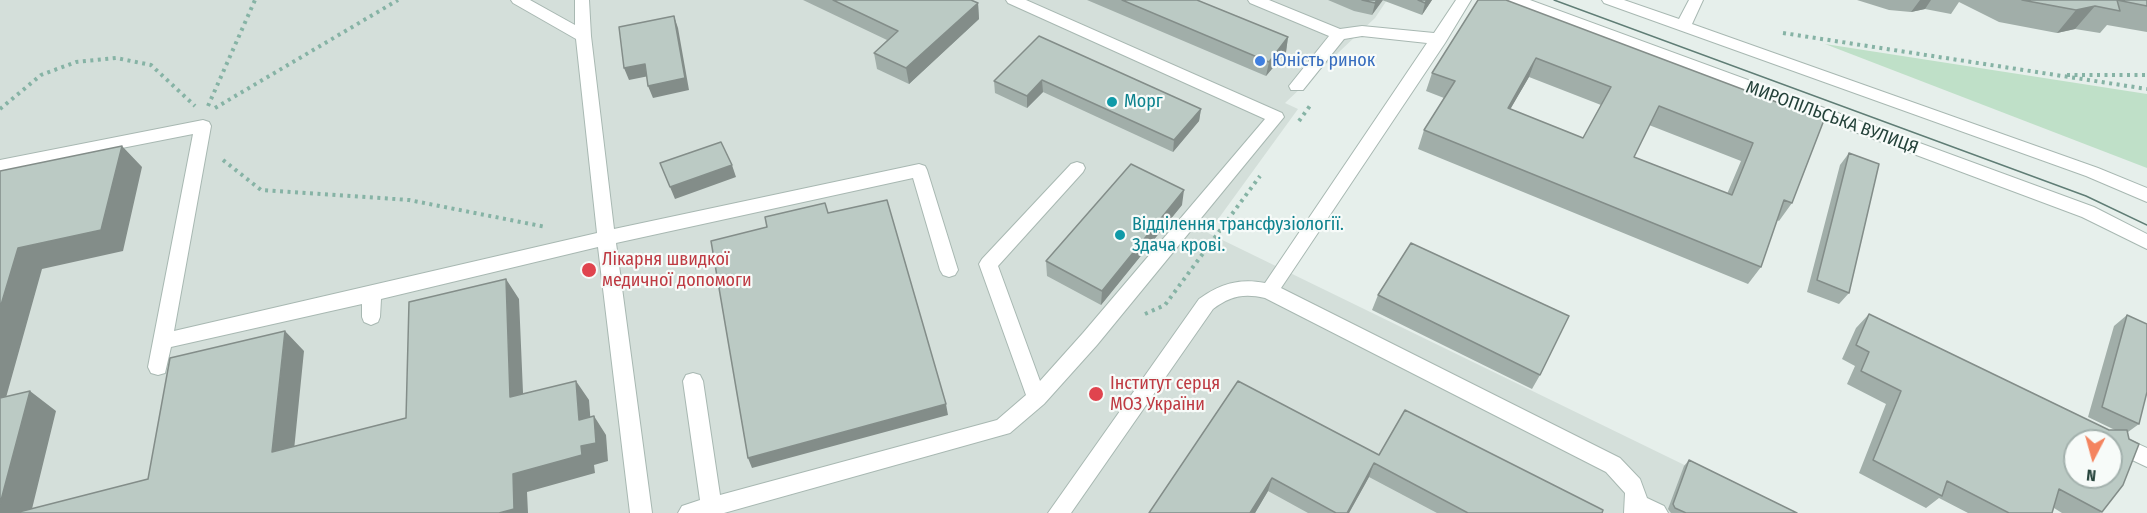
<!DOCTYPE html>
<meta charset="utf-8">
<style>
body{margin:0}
#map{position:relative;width:2147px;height:513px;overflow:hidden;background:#e6efeb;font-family:"Fira Sans Condensed",sans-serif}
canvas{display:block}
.north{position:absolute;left:2063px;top:429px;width:60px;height:60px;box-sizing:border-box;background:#f7fbf9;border:2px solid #a3b1ad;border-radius:50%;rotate:186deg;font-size:16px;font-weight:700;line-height:24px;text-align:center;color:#24423a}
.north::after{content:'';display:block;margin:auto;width:21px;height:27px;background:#f4845f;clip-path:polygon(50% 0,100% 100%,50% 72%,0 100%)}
</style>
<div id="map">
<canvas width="2147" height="513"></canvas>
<div class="north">N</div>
</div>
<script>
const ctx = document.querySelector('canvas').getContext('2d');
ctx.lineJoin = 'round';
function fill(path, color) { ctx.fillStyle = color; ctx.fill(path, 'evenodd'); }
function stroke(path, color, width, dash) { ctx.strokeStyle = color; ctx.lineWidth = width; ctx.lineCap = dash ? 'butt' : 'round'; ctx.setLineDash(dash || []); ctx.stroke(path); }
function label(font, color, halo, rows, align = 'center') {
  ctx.font = font + ' "Fira Sans Condensed",sans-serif'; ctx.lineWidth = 4.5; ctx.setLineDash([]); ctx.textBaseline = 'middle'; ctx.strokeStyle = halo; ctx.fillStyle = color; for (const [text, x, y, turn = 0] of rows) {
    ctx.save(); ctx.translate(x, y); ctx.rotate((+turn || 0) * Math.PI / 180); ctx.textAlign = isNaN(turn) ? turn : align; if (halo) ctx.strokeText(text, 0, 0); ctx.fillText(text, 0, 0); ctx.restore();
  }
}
fill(new Path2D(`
 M0,0H1387L1375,18L1285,103L1298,109L1208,233L1783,513H0Z`), '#d4dfda');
fill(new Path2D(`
 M1825,44L2147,94V168Z`), '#bfe0c8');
const minor = new Path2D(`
 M511,0H530L575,25V0H589L591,36L614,229L919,164L925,166L927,170L958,270L955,275L949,277L943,275L940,270L913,178L616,243L652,513H630L598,247L381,299L380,317L378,322L371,325L364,322L362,317V304L171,347L165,373L158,375L151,373L148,367L193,134L0,172V160L203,120L209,122L211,126L174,331L597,233L576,39L513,3Z
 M1006,0H1026L1282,113L1284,117L1097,345L1044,404L1010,433L724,513H678L682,506L700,500L683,381L686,375L693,373L700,375L703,381L720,495L997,420L1026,395L979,264L982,259L1071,164L1077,162L1083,164L1085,168L1083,172L998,266L1040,381L1083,333L1265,119L1008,3Z
 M1248,0H1269L1340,29L1362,26L1434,33L1456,0H1471L1445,43L1281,288L1620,458L1640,479L1647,498L1664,506L1668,513H1624L1625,493L1606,472L1265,298C1244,293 1230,296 1213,309L1071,513H1048L1199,299C1220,284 1239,278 1265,283L1427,43L1362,36L1344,39L1303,90H1291L1289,86L1329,36L1250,3Z
 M1508,0H1530L2094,207L2147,234V249L2082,217L1510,3Z
 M1602,0H1624L1679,19L1689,0H1703L1692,24L2098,168L2147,188V202L2086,176L1604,3Z
 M2114,433L2147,448V467L2111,450V441H2104L2107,436Z`);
stroke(minor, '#a8b8b2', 2);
stroke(new Path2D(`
 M1783,33L2147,89
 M2067,75H2147
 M208,106L255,0
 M215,108L398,0
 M0,109L41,75L76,62L116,58L151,65L195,106
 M1299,121L1312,103
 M223,160L261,190L409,200L546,227
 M1145,314L1165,305L1260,176`), '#86b3a5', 4, [3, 4.5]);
fill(minor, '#fff');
stroke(new Path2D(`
 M1554,0L2086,196L2147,225`), '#5f7d75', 1.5);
fill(new Path2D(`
 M803,0H971L978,3L979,19L909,84L877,69L874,53L887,40Z
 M1087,0H1197L1288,37L1286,52L1266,76Z
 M1328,0H1432L1422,15L1382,0L1372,15L1354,11Z
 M1478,0L1824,120L1792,203L1779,221L1777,220L1761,267L1748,284L1418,149L1424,130L1444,98L1426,91L1432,73ZM1529,77L1601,105L1583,138L1510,109ZM1649,125L1741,161L1727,194L1634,157Z
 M1857,0H2147V32L2107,25L2100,33L2075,29L2057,33L1999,22L1959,2L1951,14L1925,9L1911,12L1889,10Z
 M1039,36L1201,109L1199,121L1173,152L1043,92L1027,108L995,93L994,81Z
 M1849,153V293L1839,304L1807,292L1840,165Z
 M1182,205L1101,305L1047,276L1046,261Z
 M1378,295L1540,375L1532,389L1372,310Z
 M1869,314L2109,430H2115L2088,417L2114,326L2127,315L2139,424L2128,432L2102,512L2100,513H2062L2054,508L2052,513H1968L1939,498L1926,508L1859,473L1886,404L1847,384L1855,366L1842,359L1856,328Z
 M1238,381L1379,455L1602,513H1437L1369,477L1349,513H1308L1268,491L1255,513H1149Z
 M1689,460L1797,513H1671L1668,509L1684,466Z`), '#a1aea9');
fill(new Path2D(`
 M1377,0H1383L1372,15L1375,3Z
 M1427,0H1432L1422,15L1425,3Z
 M1920,0H1931L1925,9L1911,12Z
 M978,3L979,19L909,84L906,68Z
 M2095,6L2075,29L2057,33L2076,10Z
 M674,16L678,28L689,90L653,98L648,86Z
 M1288,37L1286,52L1266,76L1269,62Z
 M1536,58L1529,77L1500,127L1508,108Z
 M645,64L649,76L629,80L624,68Z
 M1042,80L1043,92L1027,108V96Z
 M1201,109L1199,121L1173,152L1174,140Z
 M122,146L142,167L123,251L42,269L0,419V308L18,248Z
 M732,165L736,177L675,199L670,187Z
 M1184,190L1182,205L1101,305L1102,291Z
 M506,279L519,299L524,416L510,397Z
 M285,331L304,351L292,470L272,452Z
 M576,381L589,400L592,439L579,420Z
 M30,391L56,411L31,513H0V504Z
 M946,404L948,415L752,468L748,458Z
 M594,416L606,435L608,461L594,465L595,473L527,492L528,513H499L513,474Z
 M1374,463L1369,477L1349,513H1347Z
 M1272,478L1268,491L1255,513H1250Z`), '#838d89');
const building = new Path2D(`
 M833,0H971L978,3L906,68L874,53L898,31Z
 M1122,0H1197L1288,37L1269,62Z
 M1362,0H1377L1375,3Z
 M1418,0H1427L1425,3Z
 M1478,0H1506L1824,120L1792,203L1784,200L1761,267L1424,130L1455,81L1432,73ZM1536,58L1611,87L1583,138L1508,108ZM1659,106L1753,143L1732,195L1634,157Z
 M2022,0H2147V6L2117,0L2120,11L2095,6L2076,10Z
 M674,16L685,78L648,86L645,64L624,68L619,27Z
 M1039,36L1201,109L1174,140L1042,80L1027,96L994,81Z
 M721,142L732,165L670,187L660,163Z
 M122,146L101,230L18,248L0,308V171Z
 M1849,153L1879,164L1849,293L1817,280Z
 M1131,164L1184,190L1102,291L1046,261Z
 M887,200L946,404L748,458L711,241L767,227L765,217L825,203L828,213Z
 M1411,243L1569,316L1540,375L1378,295Z
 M506,279L510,397L576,381L579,420L594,416L596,443L581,446L582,455L513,474L514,509L499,513H15L148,479L170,358L285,331L272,452L406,418L409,302Z
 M1869,314L2109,430H2127L2129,439L2139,444L2123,485L2102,512L2059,489L2052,513H2009L1947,481L1942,496L1873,460L1901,391L1861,371L1869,352L1856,345ZM2075,441H2111V477H2075Z
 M2127,315L2147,324V392L2139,424L2102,407Z
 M1238,381L1379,455L1405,410L1603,510L1602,513H1468L1374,463L1347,513H1336L1272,478L1250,513H1149Z
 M30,391L0,504V398Z
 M1689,460L1797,513H1686L1675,508L1673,504Z`);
fill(building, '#bbcac4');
stroke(building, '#838d89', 1.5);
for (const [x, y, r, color] of [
 [1260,61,6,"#3f7fe0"],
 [1112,102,6,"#0f9aa8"],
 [1120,235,6,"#0f9aa8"],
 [589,270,8,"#e0444e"],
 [1096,394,8,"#e0444e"]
]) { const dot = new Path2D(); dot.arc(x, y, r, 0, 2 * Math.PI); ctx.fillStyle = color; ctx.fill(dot); stroke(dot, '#f7fbf9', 2); }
label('18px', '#366cbe', '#f7fbf9', [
 ["Юність ринок",1272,61]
], 'left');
label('18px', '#0d838f', '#f7fbf9', [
 ["Морг",1124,102],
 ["Відділення трансфузіології.",1132,225],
 ["Здача крові.",1132,246]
], 'left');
label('18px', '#24423a', '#f7fbf9', [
 ["МИРОПІЛЬСЬКА ВУЛИЦЯ",1832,118,20]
]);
label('18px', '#be3a42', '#f7fbf9', [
 ["Лікарня швидкої",602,260],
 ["медичної допомоги",602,281],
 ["Інститут серця",1110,384],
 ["МОЗ України",1110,405]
], 'left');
</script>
